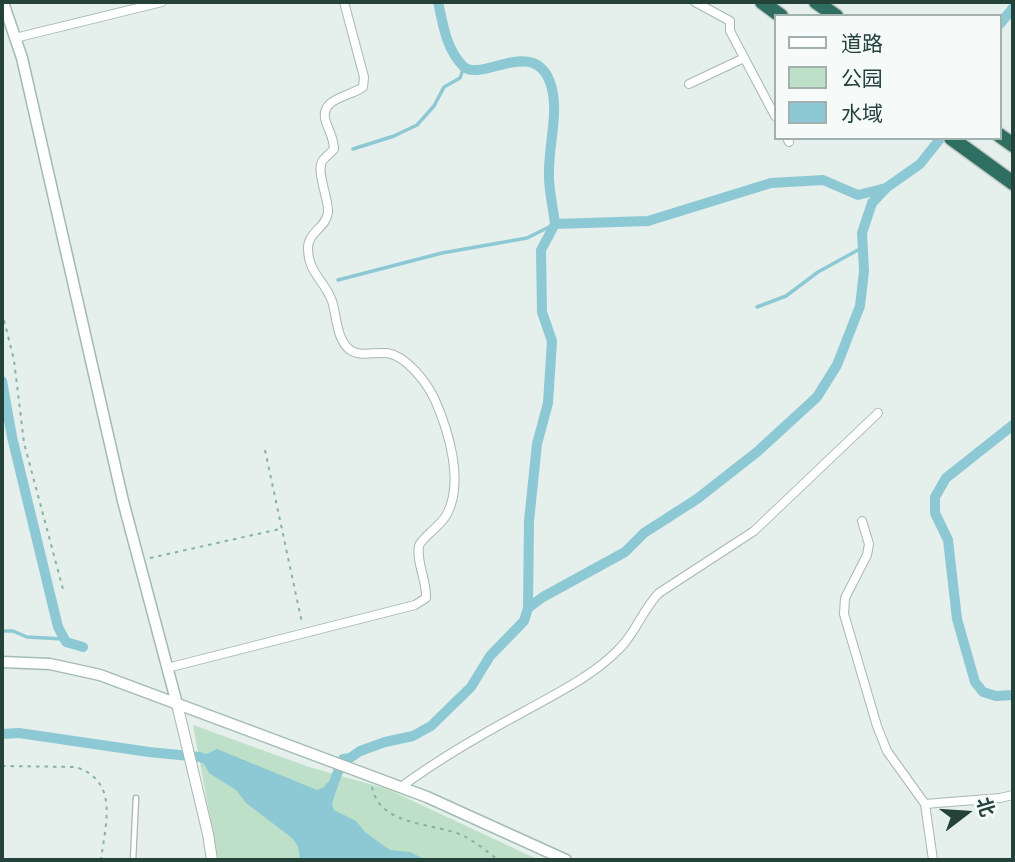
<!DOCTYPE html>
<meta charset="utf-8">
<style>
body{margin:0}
#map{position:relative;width:1015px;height:862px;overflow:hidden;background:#e5efeb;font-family:"Archivo Narrow","Noto Sans SC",sans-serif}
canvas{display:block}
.frame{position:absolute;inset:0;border:4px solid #24423a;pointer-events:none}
.legend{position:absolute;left:774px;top:14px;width:228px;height:126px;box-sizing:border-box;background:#f6fbf9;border:2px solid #a2b1ad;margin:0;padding:9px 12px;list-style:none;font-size:21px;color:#24423a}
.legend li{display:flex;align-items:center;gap:14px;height:35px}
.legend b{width:35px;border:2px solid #a2b1ad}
.north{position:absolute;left:931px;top:778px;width:70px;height:70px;-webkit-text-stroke:5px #f6fbf9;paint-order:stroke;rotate:73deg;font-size:19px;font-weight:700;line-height:28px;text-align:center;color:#24423a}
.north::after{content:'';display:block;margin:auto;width:24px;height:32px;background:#24423a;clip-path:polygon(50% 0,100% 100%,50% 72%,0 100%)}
</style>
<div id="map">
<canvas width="1015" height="862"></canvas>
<div class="frame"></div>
<ul class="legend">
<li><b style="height:9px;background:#fff"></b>道路</li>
<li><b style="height:19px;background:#bee0c8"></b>公园</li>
<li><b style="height:19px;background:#8dc9d4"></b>水域</li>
</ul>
<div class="north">北</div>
</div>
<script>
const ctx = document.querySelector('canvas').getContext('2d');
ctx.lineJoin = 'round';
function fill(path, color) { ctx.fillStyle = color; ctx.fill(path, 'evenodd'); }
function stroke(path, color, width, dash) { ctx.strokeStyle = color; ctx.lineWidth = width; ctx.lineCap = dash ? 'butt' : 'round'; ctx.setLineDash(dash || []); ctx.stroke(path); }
fill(new Path2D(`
 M193,725L309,767L387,789L539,860H218Z`), '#bee0c8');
fill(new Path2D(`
 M217,749L317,790L324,787L328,782L338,785L332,804L334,810L356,821L366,833L390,850L410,852L424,859L435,860H300L298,846L292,838L246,803L236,790L209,773L200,757Z`), '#8dc9d4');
stroke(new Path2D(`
 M353,149L394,136L417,125L434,106L444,87L460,78L464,67
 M338,280L442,253L527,238L555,224
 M757,307L786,296L818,272L858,250L863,253
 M2,631H13L27,637L64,639`), '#8dc9d4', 3.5);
stroke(new Path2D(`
 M438,2C443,24 446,49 463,66C481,84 535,34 551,85C559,112 549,143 549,171C548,188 553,206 555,224L648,221L771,183L823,180L858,195L886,188L920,164L940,139
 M999,25L1013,8
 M2,381L12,437L58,627L66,642L83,647
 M1013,425L946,478L935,497V513L948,540L957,619L975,682L983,692L996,696L1013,695
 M528,608L543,597L625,552L644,533L697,499L757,452L817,397L837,365L860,306L864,271L862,233L872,203L886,188
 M2,734L19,733L149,752L200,757L214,762
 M329,795L343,759L350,758L360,751L385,742L413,736L431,726L471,687L490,656L524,621L528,608L529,521L537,444L548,403L552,341L542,312L541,250L555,224`), '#8dc9d4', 10);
const service = new Path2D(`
 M133,860L136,798`);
const minor = new Path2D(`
 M695,2L730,21V31L775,116
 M15,38L162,2
 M689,84L744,58
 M787,138L789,142
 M862,521L869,544L867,555L845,598L844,614L877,726L887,751L925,804
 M167,668L415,605L426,598C427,581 416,562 419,546C421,538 442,525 447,514C464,482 449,432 435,400C427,383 407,356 387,353C375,352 360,357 350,350C336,339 337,316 332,301C325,281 308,273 308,248C308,232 327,227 328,212C329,199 315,170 323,160C326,156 331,153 334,149C334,139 329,131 326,122C318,98 350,97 363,87L364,77L344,2
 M401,787C440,758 482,734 525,711C557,693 593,676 619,649C636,633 642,610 659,593L754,531L878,413
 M933,860L925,804L1000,798L1013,795`);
const tertiary = new Path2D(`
 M177,704L208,834L212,860`);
const secondary = new Path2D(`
 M3,2L22,58L123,501L177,704
 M2,662L50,664L100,675L427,797L566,860`);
const motorway = new Path2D(`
 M762,2L781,16
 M816,2L836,16
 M999,135L1013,145
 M951,138L1013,183`);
stroke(service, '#a7b8b2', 7);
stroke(minor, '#a7b8b2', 10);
stroke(tertiary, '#a7b8b2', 12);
stroke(secondary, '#a3bbb3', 13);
stroke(motorway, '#c2cac8', 17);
stroke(new Path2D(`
 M2,312L14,360L24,443L64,593
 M265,450L302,623
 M150,558L280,529
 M2,766L76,767C120,782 105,824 101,860
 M372,787C380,828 437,822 466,837C477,843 488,852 498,860`), '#85b3a5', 2, [3.5, 5]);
stroke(service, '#fff', 4.5);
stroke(minor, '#fff', 8);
stroke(tertiary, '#fff', 10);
stroke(secondary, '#fff', 10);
stroke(motorway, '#2e6f62', 14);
</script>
